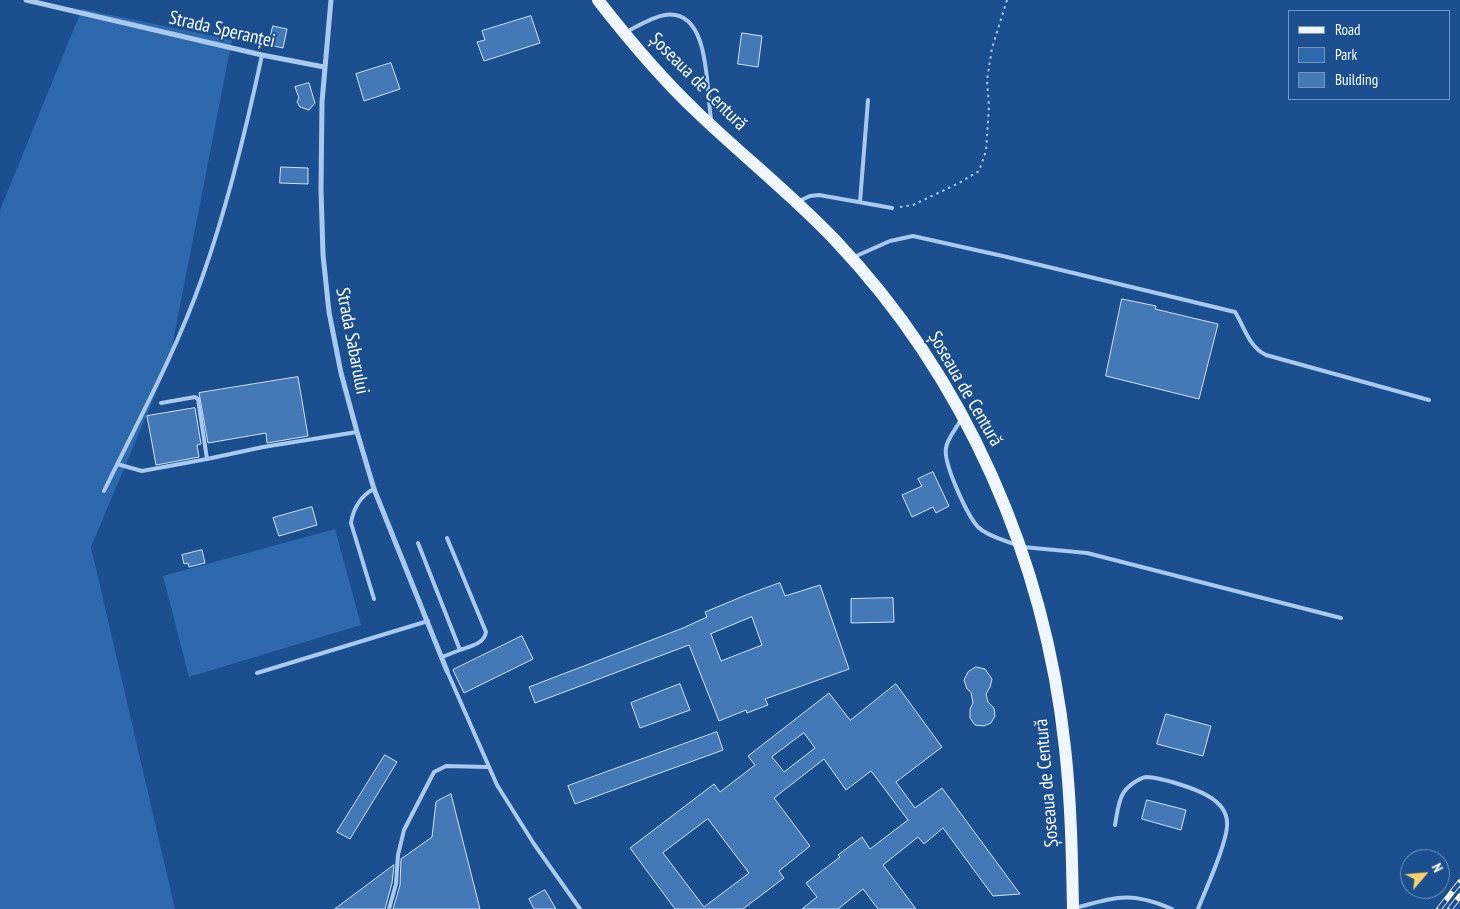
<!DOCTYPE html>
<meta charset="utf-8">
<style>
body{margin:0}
#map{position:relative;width:1460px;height:909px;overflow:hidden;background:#1b4f8f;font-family:"PT Sans Narrow",sans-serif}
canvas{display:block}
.legend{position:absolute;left:1288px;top:10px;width:162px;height:90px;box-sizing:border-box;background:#1b4f8f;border:1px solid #7695bc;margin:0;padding:6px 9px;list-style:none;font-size:15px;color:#fff}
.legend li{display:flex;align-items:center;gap:10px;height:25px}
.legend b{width:25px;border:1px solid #7695bc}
.north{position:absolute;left:1400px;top:849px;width:50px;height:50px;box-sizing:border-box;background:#1b4f8f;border:1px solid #7695bc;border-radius:50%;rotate:63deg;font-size:14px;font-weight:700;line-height:20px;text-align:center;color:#fff}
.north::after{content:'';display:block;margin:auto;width:18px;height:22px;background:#ffd166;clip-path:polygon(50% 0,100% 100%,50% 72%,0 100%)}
</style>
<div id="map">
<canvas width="1460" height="909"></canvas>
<ul class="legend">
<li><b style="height:6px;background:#f0f6ff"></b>Road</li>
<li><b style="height:14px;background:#2e69ad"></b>Park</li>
<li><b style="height:14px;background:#4478b7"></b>Building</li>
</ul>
<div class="north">N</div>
</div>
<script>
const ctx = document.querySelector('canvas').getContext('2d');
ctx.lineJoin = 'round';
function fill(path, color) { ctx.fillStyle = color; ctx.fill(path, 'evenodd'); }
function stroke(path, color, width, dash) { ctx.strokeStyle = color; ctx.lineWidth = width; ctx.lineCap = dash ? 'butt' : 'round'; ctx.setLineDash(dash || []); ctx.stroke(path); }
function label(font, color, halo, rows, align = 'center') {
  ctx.font = font + ' "PT Sans Narrow",sans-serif'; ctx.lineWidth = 4; ctx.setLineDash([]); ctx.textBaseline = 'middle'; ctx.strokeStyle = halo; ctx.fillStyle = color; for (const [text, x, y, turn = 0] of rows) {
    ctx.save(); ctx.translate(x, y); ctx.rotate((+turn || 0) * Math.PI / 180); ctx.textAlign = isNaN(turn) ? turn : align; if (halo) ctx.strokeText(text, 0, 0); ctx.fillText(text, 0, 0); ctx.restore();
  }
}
fill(new Path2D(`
 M82,9L232,40L169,362L91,547L175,909H0V210Z
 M335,529L361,625L189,677L163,576Z`), '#2e69ad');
const building = new Path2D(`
 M531,16L540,43L484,61L477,42L485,40L482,31Z
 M273,26L287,29L283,48L269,45Z
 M742,33L762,36L758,67L738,64Z
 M391,63L400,89L364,101L356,74Z
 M309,83L315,103L309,110L300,107L297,102L299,98L295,87Z
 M281,167L308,168V184L280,183Z
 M1122,299L1156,306L1155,309L1218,324L1199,399L1106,376Z
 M298,377L308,436L267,443L266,433L208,443L199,393Z
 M195,408L201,444L197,445L199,457L156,465L147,416Z
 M933,472L949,506L936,513L933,507L912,517L902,495L922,486L918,479Z
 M312,507L317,525L279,536L273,518Z
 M202,550L205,563L189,567L188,563L184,564L182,555Z
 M780,583L785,596L820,585L849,669L765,699L768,705L747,713L746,710L719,721L689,645L535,703L529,687L683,628L707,617L705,612L746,595ZM752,617L762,645L721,661L711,634Z
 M893,598L894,622L851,623V599Z
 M522,636L533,659L464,693L453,670Z
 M976,667L985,669L992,679L990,687L986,694L988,702L994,708L995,716L991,723L984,726L975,725L970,718V709L973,703L971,692L967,689L964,680L968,672Z
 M680,684L690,710L640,728L631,703Z
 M896,684L942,747L896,782L915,808L942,788L1020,894L993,896L943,828L924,844L918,837L883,865L916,909H878L863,889L838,909H802L817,897L806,883L840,857L838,855L862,837L870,849L908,820L871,771L846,790L824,759L774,798L810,846L779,871L784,878L743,909H675L630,848L714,784L720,792L755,765L748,756L829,693L850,720ZM804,733L815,748L784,772L772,757ZM708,819L749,873L704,907L663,853Z
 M1166,714L1211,726L1203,756L1157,744Z
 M717,732L723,750L575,804L568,786Z
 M385,755L397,762L350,839L337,832Z
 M451,794L480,909H393L400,885L401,859L432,837L436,802Z
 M1147,800L1186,810L1181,830L1142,819Z
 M394,865L392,883L385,909H335Z
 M545,890L556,909H534L529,899Z`);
fill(building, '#4478b7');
stroke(building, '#cfe3fa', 1);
stroke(new Path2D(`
 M900,207L913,205L959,183L979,171L986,151L989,106L987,80L992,48L1007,0`), '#a9c9ee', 2, [2.5, 4]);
stroke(new Path2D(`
 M626,32C638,26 652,17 665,15C711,8 706,90 711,119
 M799,201L810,196L819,195L892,208
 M860,202L868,100
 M854,257L890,241L913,236L1007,257L1235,312C1245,328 1249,347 1266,355L1429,400
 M161,403L195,397L198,399L207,459L263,447L357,432
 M960,421C956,429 947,439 946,448C943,463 967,515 978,527C987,536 1004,540 1016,545
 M117,464L142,471L207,459
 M104,491C138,421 176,352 202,278C228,205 246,130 262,55
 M447,538L486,632C484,644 471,646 460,650
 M418,543L460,650L442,657
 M1023,547L1087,553L1341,618
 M374,599L351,523C353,509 361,495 374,489
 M447,671L497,785L534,844L580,909
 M257,673L428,621
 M1115,825C1117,815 1118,800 1124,792C1128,786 1139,778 1146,777C1155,777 1163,780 1172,782C1191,788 1226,797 1227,822C1229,839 1205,891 1198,909
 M1075,908C1117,897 1130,891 1172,909
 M389,909L396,884L398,855L404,830L434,772L446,766L488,767`), '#a9c9ee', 4);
stroke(new Path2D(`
 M26,0L262,55L324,67
 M331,0L322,102L321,189L323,255L329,312L341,373L357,432L374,489L447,671`), '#a9c9ee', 5);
stroke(new Path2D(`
 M598,0C629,40 661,78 698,113C743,156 792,195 835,240C966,378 1045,560 1065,748C1071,802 1072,855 1073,909`), '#f0f6ff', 12);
const rail = new Path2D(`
 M1439,909L1460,882
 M1450,909L1460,896`);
stroke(rail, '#fff', 5.5);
stroke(rail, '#1b4f8f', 4, [11]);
label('19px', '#fff', '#1b4f8f', [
 ["Strada Speranței",222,30,13],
 ["Șoseaua de Centură",698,82,45],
 ["Strada Sabarului",352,341,79],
 ["Șoseaua de Centură",965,389,60],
 ["Șoseaua de Centură",1047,783,-95]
]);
</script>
